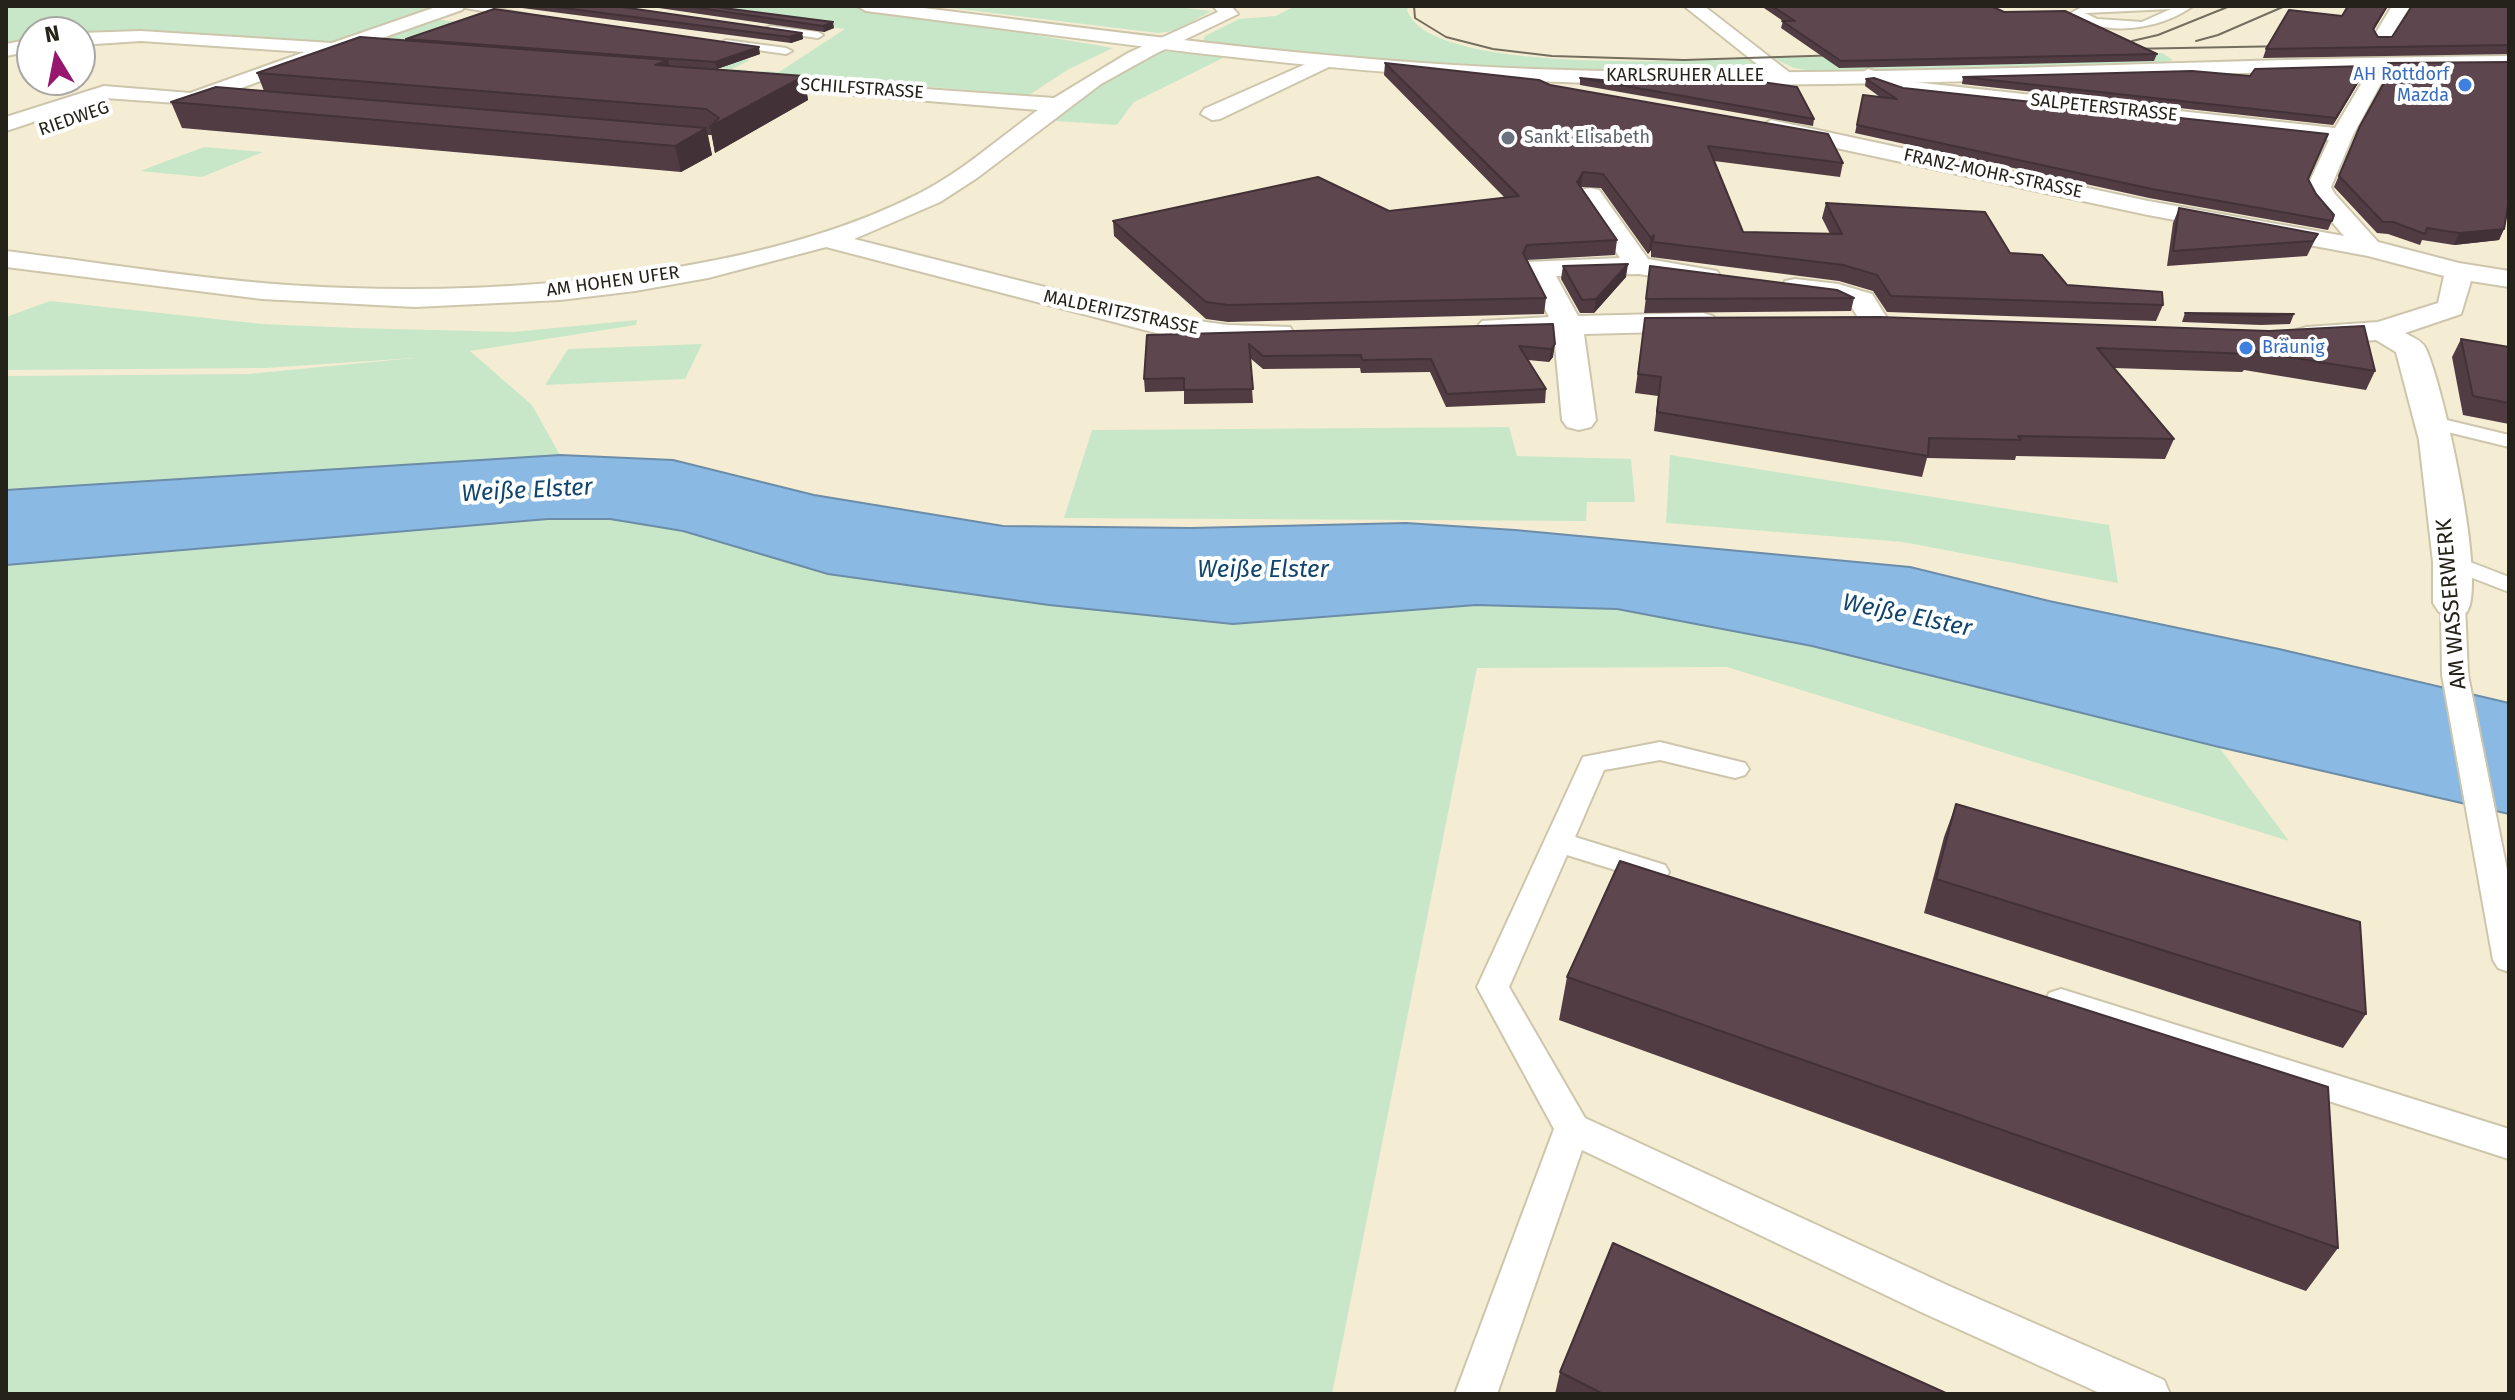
<!DOCTYPE html>
<meta charset="utf-8">
<style>
body{margin:0}
#map{position:relative;width:2515px;height:1400px;overflow:hidden;background:#f5edd3;font-family:"Fira Sans",sans-serif}
canvas{display:block}
.frame{position:absolute;inset:0;border:8px solid #252219;pointer-events:none}
.north{position:absolute;left:16px;top:16px;width:80px;height:80px;box-sizing:border-box;background:#fff;border:2px solid #a8a7a3;border-radius:50%;rotate:350deg;font-size:22px;font-weight:700;line-height:32px;text-align:center;color:#252219}
.north::after{content:'';display:block;margin:auto;width:28px;height:36px;background:#97176e;clip-path:polygon(50% 0,100% 100%,50% 72%,0 100%)}
</style>
<div id="map">
<canvas width="2515" height="1400"></canvas>
<div class="frame"></div>
<div class="north">N</div>
</div>
<script>
const ctx = document.querySelector('canvas').getContext('2d');
ctx.lineJoin = 'round';
function fill(path, color) { ctx.fillStyle = color; ctx.fill(path, 'evenodd'); }
function stroke(path, color, width, dash) { ctx.strokeStyle = color; ctx.lineWidth = width; ctx.lineCap = dash ? 'butt' : 'round'; ctx.setLineDash(dash || []); ctx.stroke(path); }
function label(font, color, halo, rows, align = 'center') {
  ctx.font = font + ' "Fira Sans",sans-serif'; ctx.lineWidth = 8; ctx.setLineDash([]); ctx.textBaseline = 'middle'; ctx.strokeStyle = halo; ctx.fillStyle = color; for (const [text, x, y, turn = 0] of rows) {
    ctx.save(); ctx.translate(x, y); ctx.rotate((+turn || 0) * Math.PI / 180); ctx.textAlign = isNaN(turn) ? turn : align; if (halo) ctx.strokeText(text, 0, 0); ctx.fillText(text, 0, 0); ctx.restore();
  }
}
fill(new Path2D(`
 M6,6H456L426,18L750,60L732,69L748,70L739,75L729,69L414,46L341,47L32,32V40L6,44Z
 M670,6H866L1113,48L1069,69L1026,97H1004L1009,93L757,74L762,71L779,72L845,29Z
 M935,6H1169L1211,11L1175,31L1158,33Z
 M1295,6H1410L1407,10C1428,75 1691,60 1751,59L1759,65V69L1730,74L1474,68L1247,49L1203,41L1205,36L1239,19L1276,16Z
 M1147,50L1227,56L1134,102L1117,125L1041,120Z
 M2070,52L2075,54L2162,53L2173,60L2156,65L1820,72L1794,68L1773,58Z
 M204,147L263,152L202,177L140,171Z
 M50,301L262,324L355,328L513,332L637,320L636,325L470,351L532,405L560,455L6,490V376L248,374L414,358L266,368L6,370V317Z
 M702,344L685,379L545,385L568,349Z
 M1509,427L1517,456L1631,459L1635,502H1587L1586,521L1064,518L1092,430Z
 M1670,455L2109,525L2118,583L1903,542L1666,523Z
 M548,519H610L683,531L828,574L1049,605L1233,624L1476,605L1617,609L1812,646L2219,747L2289,841L1727,667L1477,668L1332,1394H6V565Z`), '#c8e7c8');
const water = new Path2D(`
 M560,455L673,460L814,495L1003,526L1191,528L1406,523L1515,530L1910,567L2049,601L2279,649L2509,703V814L2219,747L1812,646L1617,609L1476,605L1233,624L1049,605L828,574L683,531L610,519H548L6,565V490Z`);
fill(water, '#8ab9e4');
stroke(water, '#6c8ca7', 2);
const service = new Path2D(`
 M453,6H481L530,15L525,18Z
 M2084,6H2193C2161,29 2104,39 2071,13ZM2171,9L2142,22L2097,19L2085,13Z
 M770,26L818,32L823,35L818,38L766,31L765,29Z
 M726,40L786,48L792,51L786,54L722,45L721,43Z
 M2430,416L2509,435V447L2423,426L2420,422L2423,418Z
 M2452,555L2509,577V592L2444,567L2441,562L2444,557Z
 M2453,596L2461,598L2465,603L2468,675L2509,880V972L2498,968L2493,960L2442,675L2441,603L2445,598Z
 M1660,742L1745,763L1749,769L1745,775L1735,778L1660,760L1604,770L1575,837L1665,865L1669,872L1665,879L1654,882L1567,855L1509,987L1585,1118L1949,1286L2164,1380L2170,1394H2102L1921,1312L1582,1150L1497,1394H1455L1554,1129L1477,987L1583,757Z
 M2061,989L2509,1129V1159L2049,1011L2045,1002L2049,993Z`);
const minor = new Path2D(`
 M439,6H465L462,10L362,45L392,48L394,52L392,56L335,54L219,96L249,100L252,104L249,108L105,98L6,131V117L104,86L190,93L305,52L141,41L80,45V33L141,31L332,43Z
 M1213,6H1231L1238,14L1155,54L1101,84L977,178L940,202L854,239L1160,316L1228,325L1290,327L1294,333L1290,339L1228,343L1160,334L826,247L708,278L635,291L560,300L415,307L262,299L6,267V251C119,265 233,285 348,288C459,292 569,285 679,267C761,253 846,231 920,193C963,171 999,138 1038,110L745,86L735,80L738,76L1054,98L1128,53L1218,12Z
 M1684,6H1704L1794,76L1784,82L1777,80Z
 M2392,6H2410L2388,43H2374L2372,39Z
 M32,39V51L6,56V44Z
 M1324,56L1331,58L1334,62L1331,66L1220,119L1212,120L1201,114L1204,109Z
 M1868,69L1904,81L2335,128L2367,74H2381L2384,78L2353,135L2331,187L2334,193L2378,242L2459,263L2509,271V287L2471,281L2461,314L2405,333C2412,337 2421,340 2425,347C2443,383 2487,583 2467,612L2453,615L2439,612L2433,603V562L2419,440L2396,352L2376,340L2307,345L2296,342L2292,336L2296,330L2307,327L2378,322L2438,303L2444,276L2368,256L2148,215L1771,134L1760,127L1771,120L2148,201L2344,236L2314,201L2307,187L2329,140L1901,93L1861,79L1858,75Z
 M1590,188L1599,190L1648,259L1717,271L1721,277L1717,283L1707,285L1639,274L1556,276L1578,316L1703,313L1713,316L1718,322L1713,328L1703,331L1584,334L1596,420L1591,427L1579,430L1567,427L1562,420L1554,334L1492,336L1482,333L1477,327L1482,321L1549,317L1524,268L1528,262L1620,258L1578,195L1581,190Z
 M1795,279L1838,284L1872,294L1890,323L1885,329L1875,332L1865,329L1851,306L1785,293L1781,287L1785,281Z`);
const tertiary = new Path2D(`
 M857,6H908C1116,32 1324,61 1533,69C1859,81 2184,58 2509,56V68C2184,69 1858,94 1533,81C1309,72 1087,39 866,11Z`);
stroke(service, '#cdc6ac', 4);
stroke(minor, '#cdc6ac', 4);
stroke(tertiary, '#cdc6ac', 4);
fill(service, '#fff');
fill(minor, '#fff');
fill(tertiary, '#fff');
stroke(new Path2D(`
 M1414,6L1415,18L1446,37L1493,49L1552,56L1684,60L1842,55
 M2132,41L2158,35L2230,6
 M2196,41L2218,35L2285,6
 M2126,49L2290,46`), '#736e5e', 2);
fill(new Path2D(`
 M521,6H615L802,33L803,39L791,43L522,8Z
 M645,6H708L834,28L824,32Z
 M1761,6H1991L2004,12L2157,54L2154,61L1839,68L1781,28L1783,21Z
 M2348,6H2388L2374,30L2378,37H2392L2509,6V54L2263,58L2266,49L2342,16Z
 M406,39L760,54L717,69L804,76L808,100L715,153L712,135H708L712,155L681,172L182,128L171,102L264,91L257,73L407,41Z
 M1385,63L1550,85L1843,163L1840,177L1714,161L1743,232L1830,234L1822,218L1826,203L2010,253L2067,285L2163,305L2156,321L1887,312L1873,291L1839,281L1651,257V250L1648,254L1601,188L1581,187L1617,240L1615,255L1527,260L1546,298L1544,314L1228,322L1206,319L1114,236L1113,221L1389,211L1505,198L1384,75Z
 M2388,63L2504,229L2499,240L2454,245L2422,240L2420,245L2388,234L2377,233L2334,187L2360,126L2386,78L2384,72Z
 M2364,73L2333,125L1962,84L1963,77L2250,76Z
 M1580,78L1814,119L1813,126L1580,85Z
 M1866,79L1903,88L2308,180L2332,221L2328,230L2149,198L1855,133L1863,95L1880,97L1865,86Z
 M2179,208L2318,234L2307,256L2167,266L2173,223Z
 M1563,266L1626,277L1594,313H1580L1561,279Z
 M1650,266L1854,298L1851,311L1644,313Z
 M2185,313L2294,314L2290,324L2261,325L2182,322Z
 M1645,318L2269,331L2375,371L2366,390L2244,370L2242,372L2113,368L2174,439L2165,459L2016,456L2015,460L1927,458L1922,477L1654,431L1658,396L1635,393Z
 M1553,324V357L1549,362L1528,360L1546,389L1545,403L1446,407L1430,372L1361,373L1360,368L1263,369L1250,358L1253,403L1184,404V391L1145,392L1144,379L1147,335Z
 M2461,339L2509,347V424L2463,415L2452,357Z
 M1956,804L2366,1014L2343,1048L1924,913L1944,837Z
 M1567,977L2338,1248L2306,1291L1559,1020Z
 M1560,1372L1948,1394H1555Z`), '#513c44');
fill(new Path2D(`
 M2387,6H2388L2369,37L2373,29Z
 M833,22L834,28L824,32L823,26Z
 M802,33L803,39L791,43L789,37Z
 M759,47L760,54L717,69L715,62Z
 M668,60L673,84L655,65Z
 M2367,66L2364,73L2333,125L2336,118Z
 M804,76L808,100L715,153L710,127Z
 M706,128L712,155L681,172L675,146Z
 M1583,172L1581,187L1577,182Z
 M2504,229L2499,240L2454,245L2459,233Z
 M1654,235L1651,250L1648,254L1651,238Z
 M1628,264L1626,277L1594,313L1596,299Z
 M1555,344L1553,357L1549,362L1551,349Z`), '#423137');
const building = new Path2D(`
 M548,6H615L802,33L789,37Z
 M685,6H708L833,22L823,26Z
 M1772,6H1991L2004,12L2065,11L2157,54L1841,61L1782,21H1795Z
 M2348,6H2387L2373,29L2378,37H2392L2412,6H2509V45L2266,49L2289,10L2342,16Z
 M494,9L759,47L715,62L406,39Z
 M360,37L668,60L655,65L804,76L710,127L719,118L706,109L257,73Z
 M2509,62V200L2504,229L2459,233L2427,228L2425,234L2393,222H2383L2339,176L2360,126L2391,70L2388,63Z
 M1385,63L1539,80L1550,85L1828,134L1843,163L1708,146L1743,232L1842,234L1826,203L1985,212L2010,253L2042,255L2067,285L2162,292L2163,305L1891,296L1877,275L1843,265L1653,242L1654,235L1651,238L1603,174L1583,172L1577,182L1617,240L1527,245L1523,253L1546,298L1228,305L1206,302L1113,221L1318,177L1389,211L1519,196Z
 M2367,66L2336,118L1963,77L2192,71L2250,76L2255,69Z
 M1580,78L1645,84L1646,81H1755L1797,87L1814,119Z
 M1874,78L1903,88L2328,134L2308,179L2316,194L2334,215L2332,221L2152,189L1857,125L1863,95L1897,99L1866,79Z
 M216,87L706,128L675,146L171,102Z
 M2179,208L2318,234L2313,241L2173,251Z
 M1628,264L1596,299L1582,300L1563,266Z
 M1650,266L1837,290L1854,298L1646,299Z
 M2185,313L2294,314L2265,316Z
 M1880,317L2269,331L2364,326L2375,371L2246,350L2250,354L2097,348L2174,439L2018,436L2021,440L1929,438L1928,456L1657,412L1661,377L1638,374L1645,318Z
 M1553,324L1555,344L1551,349L1519,346L1546,389L1447,394L1431,359L1362,360L1361,355L1263,356L1249,344L1253,389L1184,390V378L1144,379L1147,335Z
 M2461,339L2509,347V403L2473,396Z
 M1956,804L2360,922L2366,1014L1936,879Z
 M1620,861L2328,1087L2338,1248L1567,977Z
 M1613,1243L1948,1394H1603L1560,1372Z`);
fill(building, '#5e464f');
stroke(building, '#423137', 2);
for (const [x, y, r, color] of [
 [2465,85,8,"#3f7fe0"],
 [1508,138,8,"#6b7280"],
 [2246,348,8,"#3f7fe0"]
]) { const dot = new Path2D(); dot.arc(x, y, r, 0, 2 * Math.PI); ctx.fillStyle = color; ctx.fill(dot); stroke(dot, '#fff', 3); }
label('18px', '#366cbe', '#fff', [
 ["AH Rottdorf",2449,75],
 ["Mazda",2449,96],
 ["Bräunig",2262,348,"left"]
], 'right');
label('18px', '#252219', '#fff', [
 ["KARLSRUHER ALLEE",1685,76],
 ["SCHILFSTRASSE",862,89,4],
 ["SALPETERSTRASSE",2104,108,6],
 ["RIEDWEG",74,119,-19],
 ["FRANZ-MOHR-STRASSE",1993,174,12],
 ["AM HOHEN UFER",613,282,-8],
 ["MALDERITZSTRASSE",1121,313,12]
]);
label('18px', '#5b616d', '#fff', [
 ["Sankt Elisabeth",1524,138]
], 'left');
label('22px', '#252219', '#fff', [
 ["AM WASSERWERK",2452,604,-95]
]);
label('italic 24px', '#0f456e', '#fff', [
 ["Weiße Elster",527,491,-3],
 ["Weiße Elster",1263,570],
 ["Weiße Elster",1907,616,12]
]);
</script>
